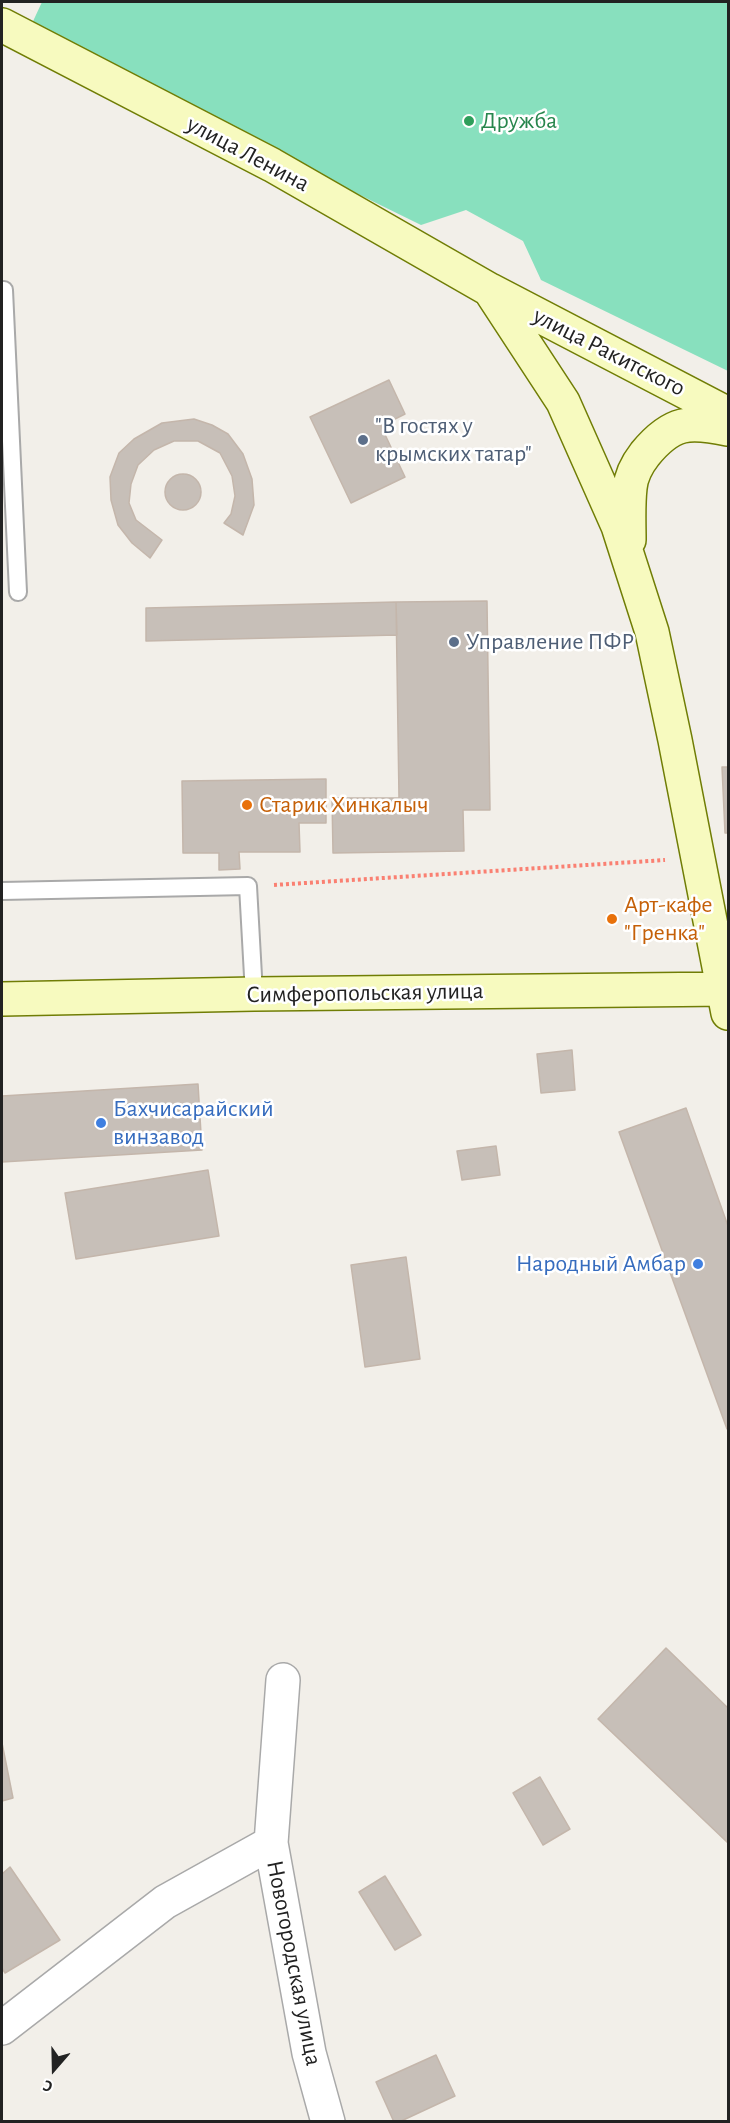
<!DOCTYPE html>
<meta charset="utf-8">
<style>
body{margin:0}
#map{position:relative;width:730px;height:2123px;overflow:hidden;background:#f2efe9;font-family:"Alegreya Sans",sans-serif}
canvas{display:block}
.frame{position:absolute;inset:0;border:3px solid #222;pointer-events:none}
.north{position:absolute;left:24px;top:2039px;width:60px;height:60px;-webkit-text-stroke:4px #fff;paint-order:stroke;rotate:200deg;font-size:16px;font-weight:700;line-height:24px;text-align:center;color:#222}
.north::after{content:'';display:block;margin:auto;width:21px;height:27px;background:#222;clip-path:polygon(50% 0,100% 100%,50% 72%,0 100%)}
</style>
<div id="map">
<canvas width="730" height="2123"></canvas>
<div class="frame"></div>
<div class="north">С</div>
</div>
<script>
const ctx = document.querySelector('canvas').getContext('2d');
ctx.lineJoin = 'round';
function fill(path, color) { ctx.fillStyle = color; ctx.fill(path, 'evenodd'); }
function stroke(path, color, width, dash) { ctx.strokeStyle = color; ctx.lineWidth = width; ctx.lineCap = dash ? 'butt' : 'round'; ctx.setLineDash(dash || []); ctx.stroke(path); }
function label(font, color, halo, rows, align = 'center') {
  ctx.font = font + ' "Alegreya Sans",sans-serif'; ctx.lineWidth = 5; ctx.setLineDash([]); ctx.textBaseline = 'middle'; ctx.strokeStyle = halo; ctx.fillStyle = color; for (const [text, x, y, turn = 0] of rows) {
    ctx.save(); ctx.translate(x, y); ctx.rotate((+turn || 0) * Math.PI / 180); ctx.textAlign = isNaN(turn) ? turn : align; if (halo) ctx.strokeText(text, 0, 0); ctx.fillText(text, 0, 0); ctx.restore();
  }
}
fill(new Path2D(`
 M42,2H728V371L541,280L523,241L466,210L421,225L28,32Z`), '#88e0be');
const building = new Path2D(`
 M389,380L405,414L381,426L405,477L351,503L310,417Z
 M194,419L212,425L228,434L243,454L252,479L254,505L243,535L224,523L231,514L235,496L232,476L220,453L198,441H174L154,450L138,465L131,484L129,503L136,520L162,540L150,558L132,543L118,525L111,500L110,477L119,453L134,439L162,423Z
 M165 492a18 18 0 1 1 36 0a18 18 0 1 1-36 0Z
 M487,601L490,810H463L464,851L333,853L332,798H399L396,602Z
 M396,602L397,635L146,641V608Z
 M722,767H728V833H725Z
 M326,779V823H299L300,852H239L240,869L219,870V853H183L182,781Z
 M572,1050L575,1090L541,1093L537,1054Z
 M198,1084L202,1150L2,1162V1096Z
 M686,1108L728,1226V1429H727L619,1132Z
 M496,1146L500,1175L462,1180L457,1151Z
 M208,1170L219,1236L76,1259L65,1193Z
 M406,1257L420,1359L365,1367L351,1265Z
 M666,1648L728,1708V1843L598,1719Z
 M2,1743L13,1798L2,1801Z
 M540,1777L570,1829L543,1845L513,1793Z
 M10,1867L60,1940L5,1973L2,1968V1874Z
 M385,1876L421,1935L395,1950L359,1892Z
 M436,2055L455,2096L399,2122H394L376,2082Z`);
fill(building, '#c7bfb8');
stroke(building, '#c4b6ab', 1.5);
const service = new Path2D(`
 M2,290H4L18,592
 M2,891L248,886L254,994`);
const minor = new Path2D(`
 M283,1680L271,1843L309,2053L328,2122
 M2,2028L165,1902L271,1843`);
const secondary = new Path2D(`
 M2,25L272,165L490,290L728,414
 M491,292L563,402L618,526L652,632L675,740L728,1013
 M629,540C629,523 628,505 630,488C631,476 638,463 645,454C672,421 689,421 728,429
 M2,999L254,994L728,989`);
stroke(service, '#a9a9a9', 20);
stroke(minor, '#a9a9a9', 36);
stroke(secondary, '#707d05', 36);
stroke(new Path2D(`
 M274,885L665,860`), '#fa8072', 4, [3, 3]);
stroke(service, '#fff', 16);
stroke(minor, '#fff', 33);
stroke(secondary, '#f7fabf', 33);
for (const [x, y, r, color] of [
 [469,121,6,"#2e9e5b"],
 [363,440,6,"#5c6f8a"],
 [454,642,6,"#5c6f8a"],
 [247,805,6,"#e8710a"],
 [612,919,6,"#e8710a"],
 [101,1123,6,"#3f7fe0"],
 [698,1264,6,"#3f7fe0"]
]) { const dot = new Path2D(); dot.arc(x, y, r, 0, 2 * Math.PI); ctx.fillStyle = color; ctx.fill(dot); stroke(dot, '#fff', 2); }
label('24px', '#27864d', '#fff', [
 ["Дружба",481,121]
], 'left');
label('24px', '#222', '#fff', [
 ["улица Ленина",248,154,28],
 ["улица Ракитского",609,352,27],
 ["Симферопольская улица",365,993,-1],
 ["Новогородская улица",294,1963,79]
]);
label('24px', '#4e5e75', '#fff', [
 ["\"В гостях у",375,426],
 ["крымских татар\"",375,454],
 ["Управление ПФР",466,642]
], 'left');
label('24px', '#c56008', '#fff', [
 ["Старик Хинкалыч",259,805],
 ["Арт-кафе",624,905],
 ["\"Гренка\"",624,933]
], 'left');
label('24px', '#366cbe', '#fff', [
 ["Бахчисарайский",113,1109],
 ["винзавод",113,1137],
 ["Народный Амбар",686,1264,"right"]
], 'left');
</script>
